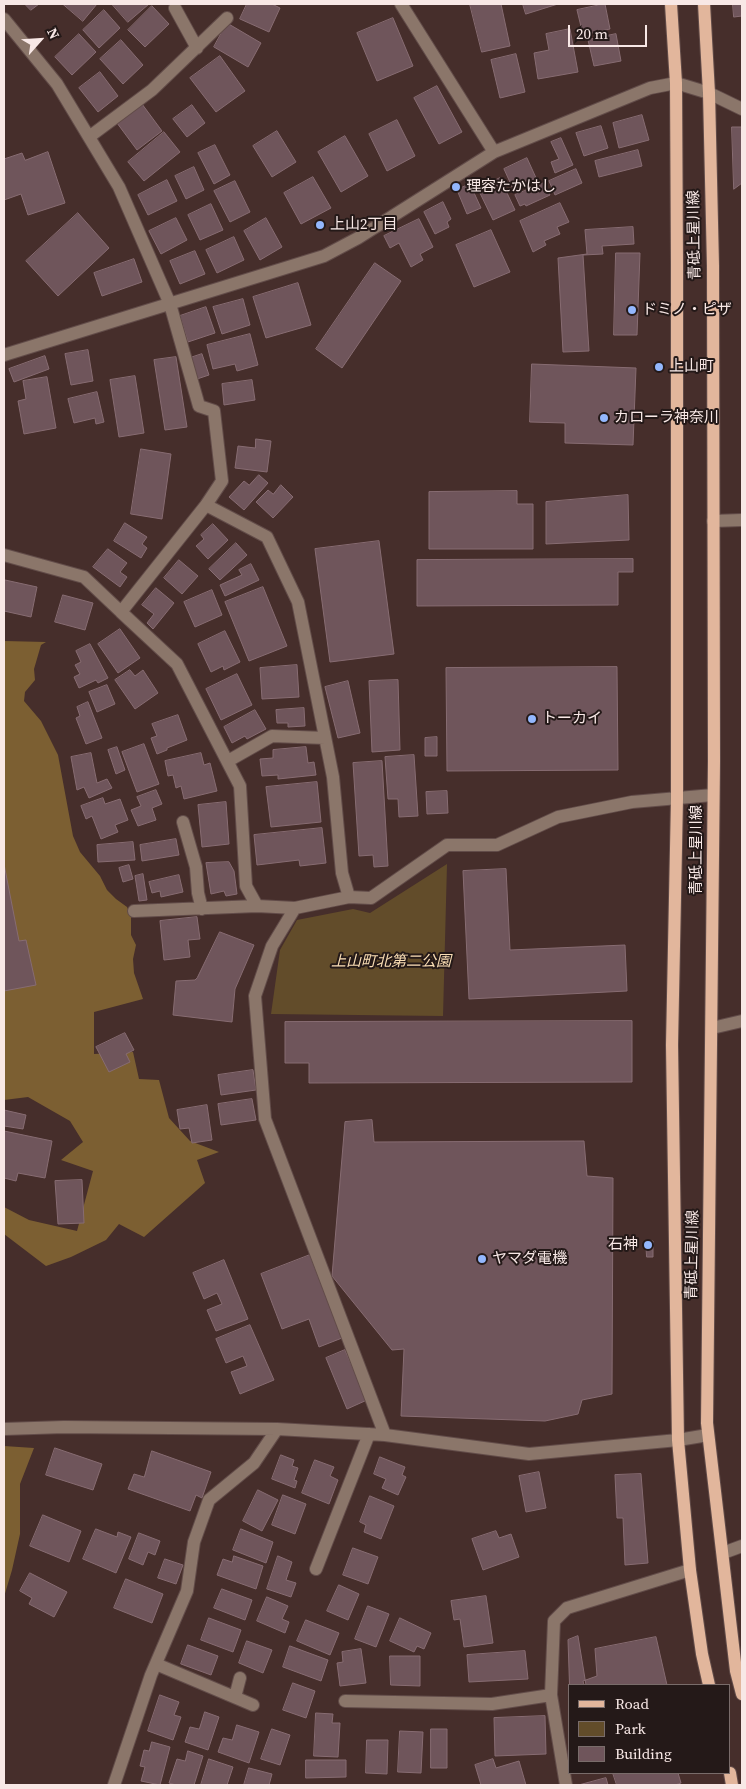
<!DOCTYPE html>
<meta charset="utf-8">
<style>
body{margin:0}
#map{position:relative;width:746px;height:1789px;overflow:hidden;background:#462e2b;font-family:"Source Serif 4",serif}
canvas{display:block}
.frame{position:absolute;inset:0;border:5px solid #f8e8e6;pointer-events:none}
.legend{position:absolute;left:568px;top:1684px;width:162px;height:90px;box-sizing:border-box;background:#241918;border:1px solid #796c6a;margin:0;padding:6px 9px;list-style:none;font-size:15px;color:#f8e8e6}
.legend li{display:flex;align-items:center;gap:10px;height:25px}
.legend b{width:25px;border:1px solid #796c6a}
.north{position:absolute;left:15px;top:15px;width:50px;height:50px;-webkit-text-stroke:4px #241918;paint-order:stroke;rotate:64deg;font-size:14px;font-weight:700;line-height:20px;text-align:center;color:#f8e8e6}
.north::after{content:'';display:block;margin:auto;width:18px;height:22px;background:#f8e8e6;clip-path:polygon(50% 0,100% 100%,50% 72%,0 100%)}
.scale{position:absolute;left:568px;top:25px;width:79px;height:22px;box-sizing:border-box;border:2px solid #f8e8e6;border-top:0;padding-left:6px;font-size:15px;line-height:18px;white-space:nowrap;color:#f8e8e6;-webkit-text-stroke:4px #241918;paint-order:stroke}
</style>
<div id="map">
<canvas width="746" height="1789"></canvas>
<div class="frame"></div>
<ul class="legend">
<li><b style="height:6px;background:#e2b69c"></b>Road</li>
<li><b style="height:14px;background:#624c2a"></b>Park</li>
<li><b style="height:14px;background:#6f555b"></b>Building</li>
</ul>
<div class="north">N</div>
<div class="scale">20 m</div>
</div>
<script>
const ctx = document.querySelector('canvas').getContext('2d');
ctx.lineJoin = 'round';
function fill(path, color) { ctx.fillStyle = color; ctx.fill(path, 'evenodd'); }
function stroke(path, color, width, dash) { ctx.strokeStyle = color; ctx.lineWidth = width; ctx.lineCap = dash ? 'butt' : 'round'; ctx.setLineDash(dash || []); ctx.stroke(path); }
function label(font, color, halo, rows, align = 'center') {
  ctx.font = font + ' "Source Serif 4","Noto Sans JP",serif'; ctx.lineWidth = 4; ctx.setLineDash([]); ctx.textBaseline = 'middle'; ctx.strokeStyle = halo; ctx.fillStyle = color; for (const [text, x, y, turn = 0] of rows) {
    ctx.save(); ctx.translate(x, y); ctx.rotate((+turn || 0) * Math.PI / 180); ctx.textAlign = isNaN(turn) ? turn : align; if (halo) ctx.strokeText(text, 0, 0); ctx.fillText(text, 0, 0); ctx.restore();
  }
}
fill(new Path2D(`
 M447,864L443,1016L271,1014L280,950L297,920L353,909L370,913Z`), '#624c2a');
fill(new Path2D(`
 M4,641L46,642L41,645L34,669L35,680L25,692L24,701L41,721L58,755L73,836L80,852L100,876L107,890L116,899L127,907L131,916V935L136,945L133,959L134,973L143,999L94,1012V1054L133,1052L139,1079L159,1080L169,1118L190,1141L219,1152L197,1160L205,1183L144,1237L119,1224L106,1240L71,1257L46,1266L4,1234V1207L29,1220L77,1231L93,1171L61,1160L83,1142L70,1121L28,1097L4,1100Z
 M4,1446L34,1448L20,1484V1534L12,1570L4,1597Z`), '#7c5f32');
const building = new Path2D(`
 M25,4H39L31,10Z
 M63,4H97L83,21Z
 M112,4H149L128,22Z
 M247,4H272L280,8L269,32L240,19Z
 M470,4H501L510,46L482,52Z
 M523,4H558L526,14Z
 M605,4L610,29L583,35L577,10Z
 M733,4H742V16L734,17Z
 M152,6L169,24L145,47L128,30Z
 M104,10L120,28L99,48L83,30Z
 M393,18L413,66L377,81L357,33Z
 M227,23L261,43L248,67L214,47Z
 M570,29L578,72L538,79L534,53L549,50L546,34Z
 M79,34L96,52L72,75L55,57Z
 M616,34L621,61L594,66L588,40Z
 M121,40L143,65L123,84L100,59Z
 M516,54L525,92L500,98L491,60Z
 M220,56L245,91L216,112L190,78Z
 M100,72L118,96L98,112L79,88Z
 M437,86L462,132L439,144L414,98Z
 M142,104L162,131L137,150L117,123Z
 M192,105L205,123L187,137L173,119Z
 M642,115L649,140L619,148L613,123Z
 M397,120L415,156L387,171L369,134Z
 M601,126L608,148L584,156L576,133Z
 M732,127H742V183L734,189Z
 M277,131L296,162L272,177L253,146Z
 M164,132L180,152L144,181L128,162Z
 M345,136L368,176L341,192L318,152Z
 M561,138L573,165L555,173L551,162L559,159L551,142Z
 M215,145L230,175L214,184L198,153Z
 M638,150L642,166L599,177L595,161Z
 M48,152L65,203L28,215L21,194L4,200V159L22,153L25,160Z
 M527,158L537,180L514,191L504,169Z
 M194,167L204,190L186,199L175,176Z
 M576,169L582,183L555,195L549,181Z
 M313,177L331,208L301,224L284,193Z
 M500,178L515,210L493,220L478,189Z
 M167,180L177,201L148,215L138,195Z
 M235,181L250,212L230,222L214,191Z
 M544,183L550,195L526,206L525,204L520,206L515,195Z
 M470,184L481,208L467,214L457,190Z
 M443,202L451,219L447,222L449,227L435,234L424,212Z
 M560,203L569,222L557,227L560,234L544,241L546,245L533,252L520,221Z
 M211,204L223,230L200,240L188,215Z
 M78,213L109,248L58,296L26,261Z
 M176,218L187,240L161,254L149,231Z
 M266,218L282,247L260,260L244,231Z
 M419,219L433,247L420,254L423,260L411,267L399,243L390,248L384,236Z
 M633,227L634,244L602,246L603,254L583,255L589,351L563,352L558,258L587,254L585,230Z
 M491,230L510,272L474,287L456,245Z
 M234,237L244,260L217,273L206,250Z
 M195,251L205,274L180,284L170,261Z
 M616,253H640L637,335H614Z
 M134,259L142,282L102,296L94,273Z
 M375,263L401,281L342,368L316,349Z
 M298,283L311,325L266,338L253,297Z
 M243,299L250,325L222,334L213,307Z
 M206,307L215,333L188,342L180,316Z
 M250,334L258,365L237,371L235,364L213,369L207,345Z
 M88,350L93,381L71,385L65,354Z
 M202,354L209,375L197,379L190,358Z
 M45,356L49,369L14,382L9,369Z
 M176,357L187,427L165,430L154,360Z
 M532,364L636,368L633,445L565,443V423L530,422Z
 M135,376L144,433L119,437L110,380Z
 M47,377L56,428L24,434L18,401L26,399L23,381Z
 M252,380L255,400L224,405L222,384Z
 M97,392L104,422L96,424L95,418L74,423L68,399Z
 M256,439L271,441L267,472L235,468L238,446L255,448Z
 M141,449L171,454L162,519L131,514Z
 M259,475L268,483L244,510L229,497L244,481L249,485Z
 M281,485L293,497L273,518L256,502L268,490L273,494Z
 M517,491V504H533V549H429V492Z
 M628,495L629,540L546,544V502Z
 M125,523L147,537L142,544L147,548L141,558L114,541Z
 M213,524L228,540L208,559L196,546L204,539L201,535Z
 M379,541L394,654L330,662L315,549Z
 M236,543L247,555L220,580L209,569Z
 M108,549L127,563L120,572L127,577L120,587L93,567Z
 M633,559V572H618V605L417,606V560Z
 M179,560L198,576L182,594L164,578Z
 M251,564L259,580L225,596L220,585L242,575L239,570Z
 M5,580L37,587L31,617L4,611Z
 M263,587L287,646L249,661L225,602Z
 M156,588L174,603L153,629L147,623L154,614L142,605Z
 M212,590L222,615L195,627L184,602Z
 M63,595L93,603L85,630L55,622Z
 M120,629L140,658L118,673L98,644Z
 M225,631L240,662L224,670L223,666L211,672L198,644Z
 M90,644L108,678L98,683L96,680L79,688L74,677L80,674L75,665L81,662L76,651Z
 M297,665L299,697L262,699L260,668Z
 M617,667L618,770L447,771L446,668Z
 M130,670L135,676L143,670L158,693L135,709L115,680Z
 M237,674L252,705L221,720L206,689Z
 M398,680L400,750L372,752L369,681Z
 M348,681L360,733L338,738L325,687Z
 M107,685L115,704L97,712L89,692Z
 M88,702L102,738L86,744L76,718L80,716L77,707Z
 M304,708L305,726L288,727V723H277L276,710Z
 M255,710L266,729L247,739L245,736L232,743L224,727Z
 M178,715L187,740L167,748V750L157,754L151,738L157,736L152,724Z
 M437,737V756H425V738Z
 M144,744L159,784L137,792L122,752Z
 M117,747L125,770L116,774L108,750Z
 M306,747L308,763L314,762L316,775L278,779V775L262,776L260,759L273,758V750Z
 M91,753L97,783L107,779L112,788L89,798L84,787L77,790L71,757Z
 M201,753L204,765L210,763L217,791L184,799L181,786L176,788L173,775L168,776L165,761Z
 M414,755L418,816L399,817L398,799H388L385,757Z
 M382,761L388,866L374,867L373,855L359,856L353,763Z
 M317,782L321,822L271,827L266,787Z
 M156,790L162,804L152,808L156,820L138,826L131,810L141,806L137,797Z
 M447,791L448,813L427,814L426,792Z
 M103,798L105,804L120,799L128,820L115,825L118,832L101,839L92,816L86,819L81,806Z
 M226,802L229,844L202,847L198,805Z
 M322,828L326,863L300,866L299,860L257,865L254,835Z
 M176,839L179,855L142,861L140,845Z
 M133,842L135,860L98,862L97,845Z
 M229,862L234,871L237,894L226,896L224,891L211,894L206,863Z
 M4,864L19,941L26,940L36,985L4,991Z
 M129,865L133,879L123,882L119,868Z
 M506,869L510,950L625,945L627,991L469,999L463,871Z
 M143,874L147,900L139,901L135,876Z
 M179,875L183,892L161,897L160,891L152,893L149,882Z
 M197,917L200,939L188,940L190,957L164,960L160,921Z
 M220,932L254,945L235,989L232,1022L173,1015L176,981L195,980L197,978Z
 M632,1021V1082L309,1083V1063H285V1022Z
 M125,1033L134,1050L126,1054L130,1062L109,1072L96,1047Z
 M253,1070L256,1090L221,1095L218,1075Z
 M252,1099L256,1120L221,1125L218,1104Z
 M207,1105L212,1140L192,1143L189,1128L180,1129L177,1110Z
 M4,1110L26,1115L23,1129L4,1126Z
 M372,1120L374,1142L584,1141L587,1176L613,1178L612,1394L582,1400L578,1414L545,1421L401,1416L404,1349L392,1350L332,1276L345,1122Z
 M4,1131L52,1141L45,1178L18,1173L16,1181L4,1178Z
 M82,1180L84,1223L58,1224L55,1181Z
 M646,1241H653V1257H647Z
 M310,1255L342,1338L319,1347L309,1319L282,1329L261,1274Z
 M224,1260L248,1319L216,1331L207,1310L222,1304L217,1293L204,1299L193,1273Z
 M250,1325L274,1380L240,1394L231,1372L247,1366L243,1356L226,1363L216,1339Z
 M345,1350L367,1400L347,1409L326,1358Z
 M55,1448L102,1464L93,1490L46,1475Z
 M152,1451L211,1472L202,1498L196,1495L190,1511L128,1489L134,1474L144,1477Z
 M281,1455L294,1460L292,1466L298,1468L294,1480L297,1481L295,1488L272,1479Z
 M380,1457L405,1467L402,1475L406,1477L398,1495L382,1488L386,1479L374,1474Z
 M315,1460L334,1467L330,1476L338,1480L329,1504L302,1493Z
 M539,1472L546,1508L526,1512L519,1476Z
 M641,1474L648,1563L625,1565L623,1518H617L615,1475Z
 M258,1490L278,1500L262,1531L243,1521Z
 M283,1495L306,1504L295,1534L272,1525Z
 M370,1496L394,1506L381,1539L364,1532L366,1525L360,1522Z
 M43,1515L81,1531L69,1562L30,1546Z
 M96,1529L117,1537L118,1532L131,1537L116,1573L83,1559Z
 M241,1529L273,1542L266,1563L233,1550Z
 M496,1531L499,1538L511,1534L519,1557L483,1570L472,1539Z
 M139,1533L160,1541L155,1555L148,1552L143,1565L129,1559Z
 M353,1548L378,1557L368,1584L343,1575Z
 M234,1556L263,1566L256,1589L217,1575L223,1559L232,1562Z
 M278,1556L292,1562L286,1580L296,1583L291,1597L267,1589Z
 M165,1559L183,1565L176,1584L158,1578Z
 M30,1573L67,1592L54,1617L29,1604L32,1598L20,1591Z
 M126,1579L163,1594L152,1623L114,1608Z
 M339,1585L359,1594L348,1620L327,1611Z
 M222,1589L252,1600L245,1620L214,1608Z
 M486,1596L493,1643L464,1647L460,1619L454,1620L451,1601Z
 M267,1597L288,1606L282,1619L289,1622L285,1633L257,1621Z
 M368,1606L389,1614L376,1647L355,1639Z
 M209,1618L241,1630L233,1652L201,1640Z
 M400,1618L431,1633L424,1649L417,1646L414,1652L390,1641Z
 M306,1620L339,1633L330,1655L297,1641Z
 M578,1636L586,1685H570V1699L568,1640Z
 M656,1637L667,1685H584L583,1681L597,1676L595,1649Z
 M247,1641L272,1650L263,1673L239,1663Z
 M188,1645L218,1656L211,1675L181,1664Z
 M290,1646L328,1660L321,1681L283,1667Z
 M361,1649L366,1683L340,1686L337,1663L343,1662L342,1652Z
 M525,1651L528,1679L469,1682L467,1655Z
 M390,1656H420V1686L391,1685Z
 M293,1683L315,1691L306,1718L283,1710Z
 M160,1695L179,1702L174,1715L181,1717L173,1740L148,1731Z
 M205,1712L219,1717L208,1750L185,1742L190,1727L199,1729Z
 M316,1713L333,1714L332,1723H340L338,1757L314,1756Z
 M545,1716L546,1754L495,1756L494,1718Z
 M237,1725L259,1732L249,1763L218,1752L223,1738L232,1740Z
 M272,1729L290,1735L280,1765L261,1759Z
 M431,1729H447V1768H431Z
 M400,1731L423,1732L421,1773L398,1772Z
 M367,1740H388L387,1774L366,1773Z
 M152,1742L170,1747L160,1785L141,1781L145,1767L140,1766L144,1750L149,1751Z
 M188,1751L203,1756L194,1785H176L169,1783L177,1759L185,1761Z
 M209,1759L233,1767L227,1785H201Z
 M493,1759L496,1768L519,1761L526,1785H481L475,1765Z
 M306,1760H346V1777L306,1778Z
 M249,1768L272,1774L269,1785H244Z
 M613,1773H678L681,1783L675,1785H617Z
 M606,1778L608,1785H579Z`);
fill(building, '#6f555b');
stroke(building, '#876c72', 1);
const minor = new Path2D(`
 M401,4L494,152
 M175,8L197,48
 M4,19L57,84L119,187L170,304L199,406L214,411L222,481L206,505L121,612L177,664L240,786L246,886L257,906L134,911
 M89,137L152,90L227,18
 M4,355L324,256L358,238L494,152L650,88L676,83L709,93L742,109
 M206,505L267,537L298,602L333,777L342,873L349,897L295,908L272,946L255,996L265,1119L385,1435
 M713,521L742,520
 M4,555L84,577L121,612
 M228,761L272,736L325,738
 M183,822L196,867L198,893L202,909
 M349,897L371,898L447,845H497L558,817L632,802L713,795
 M257,906L295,908
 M712,1028L742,1021
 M4,1429L64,1427L277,1429
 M723,1553L742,1546
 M316,1569L369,1434
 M156,1664L253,1705
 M551,1695L566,1785
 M235,1697L240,1678
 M345,1701L492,1704L551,1695L554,1621L567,1608L690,1570
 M114,1785L151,1675L187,1591L194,1542L209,1500L254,1463L277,1429L385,1435L529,1454L678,1440L708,1435`);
const major = new Path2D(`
 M671,4L676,83L677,265V799L672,1045L678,1440L690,1570L702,1654L709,1685
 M704,4L709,93L713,266L714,761L707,1423L736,1671L742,1694
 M730,1773L732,1785`);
stroke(minor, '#624c49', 14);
stroke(major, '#624c49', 14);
stroke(minor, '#8b766a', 12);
stroke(major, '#e2b69c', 12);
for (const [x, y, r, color] of [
 [456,187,5,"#93b7fd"],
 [320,225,5,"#93b7fd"],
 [632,310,5,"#93b7fd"],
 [659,367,5,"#93b7fd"],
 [604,418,5,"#93b7fd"],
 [532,719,5,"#93b7fd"],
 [648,1245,5,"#93b7fd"],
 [482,1259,5,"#93b7fd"]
]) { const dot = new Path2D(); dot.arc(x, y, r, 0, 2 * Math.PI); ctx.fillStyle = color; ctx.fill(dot); stroke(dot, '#241918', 2); }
label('15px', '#f8e8e6', '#241918', [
 ["理容たかはし",466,187],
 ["上山2丁目",330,225],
 ["ドミノ・ピザ",642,310],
 ["上山町",669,367],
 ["カローラ神奈川",614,418],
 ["トーカイ",542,719],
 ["石神",638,1245,"right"],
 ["ヤマダ電機",492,1259]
], 'left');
label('15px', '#f8e8e6', '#241918', [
 ["青砥上星川線",695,235,-91],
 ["青砥上星川線",697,850,-90],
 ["青砥上星川線",693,1255,-89]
]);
label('italic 15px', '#f9ddb4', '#241918', [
 ["上山町北第二公園",391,962]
]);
</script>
